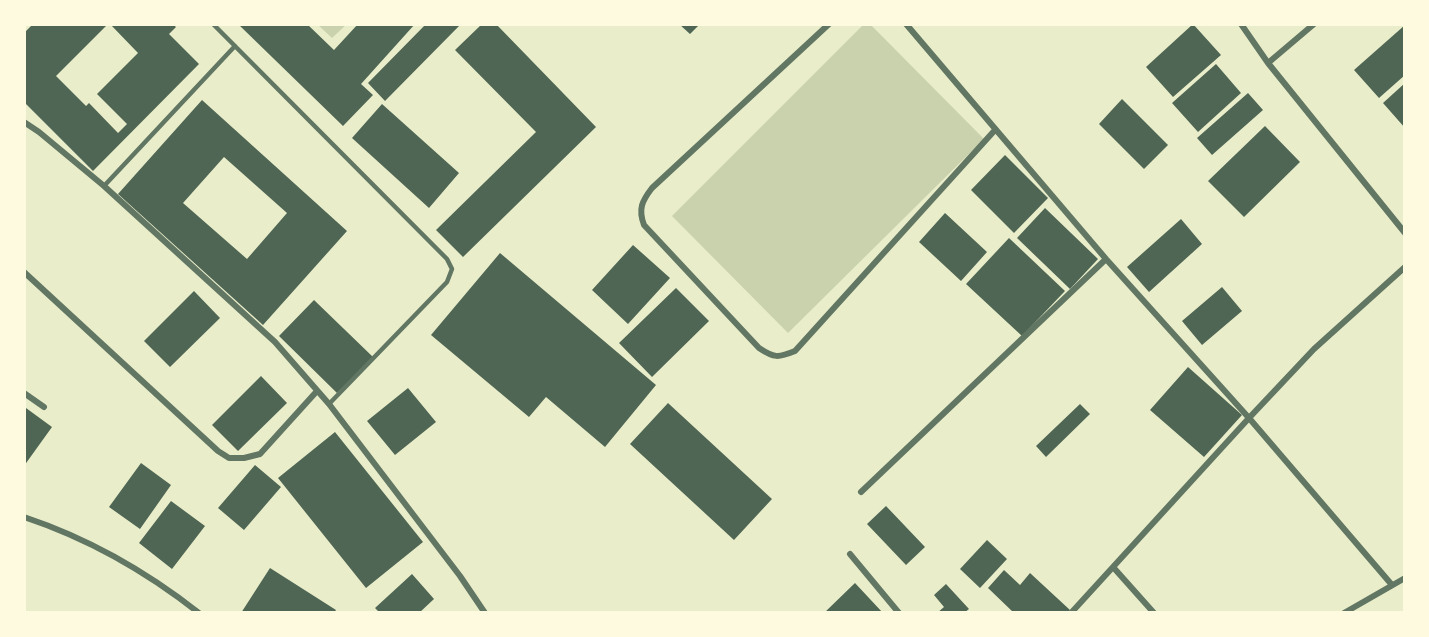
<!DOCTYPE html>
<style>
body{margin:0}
#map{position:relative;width:1429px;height:637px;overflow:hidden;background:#e9edc9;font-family:"Source Sans 3",sans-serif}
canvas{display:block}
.frame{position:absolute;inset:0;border:26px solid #fefae0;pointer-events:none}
</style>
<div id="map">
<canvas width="1429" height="637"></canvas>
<div class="frame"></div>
</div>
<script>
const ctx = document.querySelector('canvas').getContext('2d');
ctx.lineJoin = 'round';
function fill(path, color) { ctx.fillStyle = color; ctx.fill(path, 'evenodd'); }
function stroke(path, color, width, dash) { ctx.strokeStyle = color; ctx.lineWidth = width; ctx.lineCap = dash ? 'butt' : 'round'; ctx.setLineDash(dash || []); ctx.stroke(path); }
fill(new Path2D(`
 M317,24H347L332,38Z
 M864,24H870L984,139L788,333L672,216Z`), '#cad2ad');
fill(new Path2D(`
 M33,24H108L56,76L86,106L89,103L118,133L127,124L97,94L138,53L110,24H173L176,27L169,34L199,64L93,171L24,102V33Z
 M238,24H307L334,50L358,24H415L361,84L373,95L343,126Z
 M426,24H461L385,101L368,83Z
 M482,24H496L596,127L463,257L436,230L536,132L455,50Z
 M679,24H700L690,34Z
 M1193,24L1221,55L1173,97L1146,67Z
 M1405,25V75L1379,98L1354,70Z
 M1216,64L1241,93L1198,132L1172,103Z
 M1405,83V128L1383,103Z
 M1248,93L1263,110L1212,155L1197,138Z
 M1122,99L1168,145L1144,169L1099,124Z
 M202,100L347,231L263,325L118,194ZM224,157L287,213L247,259L183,203Z
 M382,104L459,173L429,208L352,138Z
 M1265,126L1300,162L1244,217L1208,181Z
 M1005,155L1048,198L1014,233L971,190Z
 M1045,208L1098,259L1070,289L1017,238Z
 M945,213L987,252L961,281L919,242Z
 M1181,219L1202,244L1149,292L1127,267Z
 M1009,238L1065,291L1022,336L966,284Z
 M633,245L670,278L628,324L592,290Z
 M500,253L656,385L605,447L546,397L529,417L431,335Z
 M1222,287L1242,311L1202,345L1182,321Z
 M676,288L709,321L652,377L619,343Z
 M194,291L220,318L170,367L144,341Z
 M314,300L373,357L337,393L279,336Z
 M1188,367L1242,415L1204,457L1150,410Z
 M261,376L287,403L238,451L212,425Z
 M408,388L436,422L395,455L367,421Z
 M668,403L772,499L734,540L630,444Z
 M1080,404L1090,414L1046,457L1036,446Z
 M26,408L52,427L24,466V411Z
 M335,432L423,542L366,588L278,478Z
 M141,463L171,485L140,529L109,507Z
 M255,465L281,487L244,530L218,508Z
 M171,501L205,526L172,569L139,543Z
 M886,506L925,547L906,565L867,524Z
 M987,540L1007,559L980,588L960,569Z
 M270,568L336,610L334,613H241Z
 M1004,570L1020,585L1030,573L1070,610L1068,613H1014L988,588Z
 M412,574L434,599L419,613H380L375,608Z
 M855,583L883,613H824Z
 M946,584L969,609L964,613H937L944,607L934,595Z`), '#4f6655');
stroke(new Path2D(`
 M213,24L447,259L452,269L447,282L329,404
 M104,186L235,46`), '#617663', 4.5);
stroke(new Path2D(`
 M829,24L652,188C642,201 638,209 644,225L759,348C774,358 778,358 795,351L995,130
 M906,24L1106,259L1249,418L1392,585
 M1241,24L1268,63L1405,233
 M1268,63L1314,24
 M24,122L39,132L104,186L275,342L329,404L460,576L485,613
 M24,272L218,451L229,458H244L260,454L317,391
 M24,393L44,407
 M861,492L1106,259
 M24,517C87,538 147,572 199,613
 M850,554L899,613
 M1113,567L1154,613
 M1071,613L1249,418L1314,349L1405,267
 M1344,613L1405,578`), '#617663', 6);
</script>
